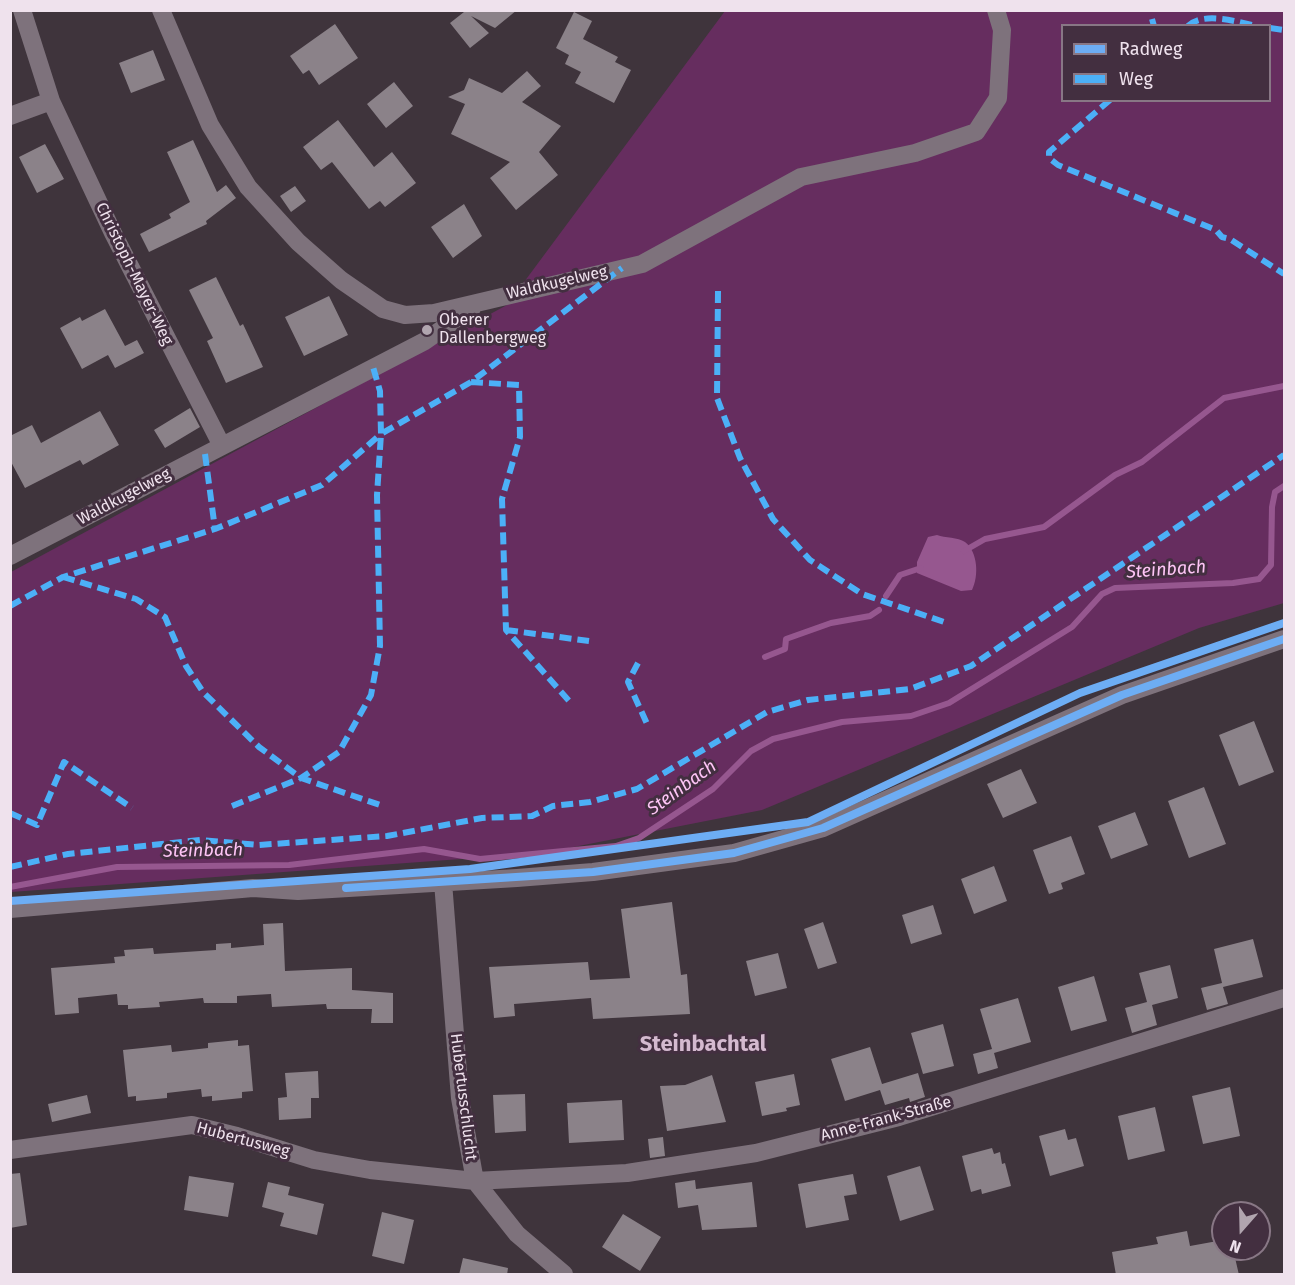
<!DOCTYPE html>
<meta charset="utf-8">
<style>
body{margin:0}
#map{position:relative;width:1295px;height:1285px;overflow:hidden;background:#3f343c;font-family:"Fira Sans",sans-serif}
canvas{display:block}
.frame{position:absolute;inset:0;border:12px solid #efe2ed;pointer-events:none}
.legend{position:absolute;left:1061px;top:24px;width:210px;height:78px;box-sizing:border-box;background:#432f40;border:2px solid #887785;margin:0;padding:8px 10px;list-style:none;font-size:18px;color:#efe2ed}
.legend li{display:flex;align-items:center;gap:12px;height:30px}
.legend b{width:30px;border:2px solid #887785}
.north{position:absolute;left:1211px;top:1201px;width:60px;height:60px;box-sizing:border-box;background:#432f40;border:2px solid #887785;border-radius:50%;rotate:200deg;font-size:16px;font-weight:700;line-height:24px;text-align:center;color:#efe2ed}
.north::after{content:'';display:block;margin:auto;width:21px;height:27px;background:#b1a5af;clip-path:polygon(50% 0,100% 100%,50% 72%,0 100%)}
</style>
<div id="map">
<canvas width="1295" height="1285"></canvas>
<div class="frame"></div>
<ul class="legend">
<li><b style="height:8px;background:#6dadf4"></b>Radweg</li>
<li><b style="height:8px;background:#4cb0f7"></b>Weg</li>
</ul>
<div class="north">N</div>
</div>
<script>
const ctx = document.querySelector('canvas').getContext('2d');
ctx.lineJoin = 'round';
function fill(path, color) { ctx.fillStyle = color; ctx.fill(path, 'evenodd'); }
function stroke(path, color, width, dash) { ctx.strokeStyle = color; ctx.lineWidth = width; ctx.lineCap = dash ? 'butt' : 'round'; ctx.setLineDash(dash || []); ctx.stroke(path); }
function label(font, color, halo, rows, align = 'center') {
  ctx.font = font + ' "Fira Sans",sans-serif'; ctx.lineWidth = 6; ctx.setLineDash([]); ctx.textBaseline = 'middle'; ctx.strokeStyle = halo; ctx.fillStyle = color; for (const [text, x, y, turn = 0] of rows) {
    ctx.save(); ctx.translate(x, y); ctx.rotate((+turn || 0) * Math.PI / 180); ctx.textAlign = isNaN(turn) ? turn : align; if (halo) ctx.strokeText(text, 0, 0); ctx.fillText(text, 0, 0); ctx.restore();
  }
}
fill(new Path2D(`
 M725,11H1284V603L1199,628L762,810L543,853L11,892V572L507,305ZM1062,26H1270V100H1062Z`), '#662d5f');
fill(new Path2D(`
 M937,535C945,538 958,537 965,542C978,552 979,576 972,590L961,591L917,573V562L928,537Z`), '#96578f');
stroke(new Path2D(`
 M964,551L985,539L1044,527L1115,475L1142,462L1224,398L1284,386
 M886,596L900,575L921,568
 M765,657L785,649L786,639L831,623L870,616L879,610
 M10,887L117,867L289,865L424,849L480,859L616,846L639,838L713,789L751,751L773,739L842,722L911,716L949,703L1072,627L1102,594L1115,588L1233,583L1259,579L1271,565L1272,507L1275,492L1284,486`), '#96578f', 6);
fill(new Path2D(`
 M461,10H517L495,28L471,16L489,33L470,48L450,23L464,12Z
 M574,12L592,21L583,39L618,57L615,62L631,70L614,103L575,83L581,72L565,64L569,55L556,48Z
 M335,24L358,58L319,85L309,70L303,74L290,56Z
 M153,50L165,80L131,93L119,63Z
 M527,71L541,86L522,102L561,126L539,152L558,175L516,210L490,178L510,162L451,134L465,104L448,97L464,90L469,78L502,93Z
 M394,82L413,106L386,128L367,104Z
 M338,120L374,167L392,152L416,183L385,207L380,201L369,209L332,162L321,170L303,147Z
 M193,140L217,192L226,185L236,198L206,221L207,224L149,252L140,234L171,218L169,214L190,202L167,152Z
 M45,144L64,179L37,193L19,157Z
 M295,186L306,201L291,212L280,196Z
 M464,204L482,236L453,258L431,227Z
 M216,277L240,326L243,324L263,367L226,383L207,341L213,338L189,290Z
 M329,296L348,335L304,356L285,317Z
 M105,309L125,346L137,340L144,353L115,368L108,355L82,369L60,328L80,317L82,321Z
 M190,408L200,427L165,448L154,430Z
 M100,411L119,445L83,465L80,460L25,488L10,460V436L32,425L41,443Z
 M1254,721L1274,772L1239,786L1219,735Z
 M1021,769L1037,803L1003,818L987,784Z
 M1204,787L1226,844L1189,858L1168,801Z
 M1135,812L1148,845L1111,859L1098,826Z
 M1071,836L1085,874L1061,883L1063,889L1049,894L1033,850Z
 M994,866L1007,901L974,914L961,879Z
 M672,902L681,975L687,974L690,1014L593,1019L591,998L514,1004L515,1016L494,1018L489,967L588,962L590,980L630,978L621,909Z
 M933,905L942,934L911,944L902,915Z
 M823,922L837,963L818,969L804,929Z
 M283,923L285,971L352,968V990L393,993V1023H371L372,1009H327L326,1004L272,1007L271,994L237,996V1003H204L203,998L159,1002L160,1007L128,1009V1005H118L117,994L78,998L79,1013L55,1015L51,968L115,963L114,957L125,956L124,950L153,948L154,954L216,950V944L231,943V948L264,945L263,924Z
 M1253,939L1263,977L1223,987L1228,1004L1207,1010L1201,988L1222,983L1214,949Z
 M778,953L787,988L755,996L746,961Z
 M1170,965L1178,998L1152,1005L1157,1025L1132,1033L1125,1008L1147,1002L1139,973Z
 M1094,976L1107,1021L1071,1031L1058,987Z
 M1018,998L1031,1042L994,1053L998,1068L978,1074L973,1054L992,1049L980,1009Z
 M943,1024L954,1066L923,1074L911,1033Z
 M238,1040V1046L249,1045L253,1091L242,1092V1098L212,1101V1096L202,1097L201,1089L167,1093V1098L136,1101V1096L128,1097L123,1050L171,1045L172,1052L208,1048V1043Z
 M870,1047L882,1084L918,1073L925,1097L910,1102L909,1098L885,1105L880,1090L845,1101L831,1059Z
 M318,1071L319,1098H311V1118L279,1120L278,1098L287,1097L285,1073Z
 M794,1074L800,1105L786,1108L787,1111L762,1116L755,1082Z
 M712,1075L726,1122L667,1131L660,1086L685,1085Z
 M1230,1087L1240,1136L1203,1144L1192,1096Z
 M525,1094L526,1131L495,1133L493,1095Z
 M87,1095L91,1113L52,1122L48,1104Z
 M622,1100L624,1140L569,1143L567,1103Z
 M1155,1107L1165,1151L1128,1160L1118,1116Z
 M1065,1129L1068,1140L1076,1138L1084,1166L1050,1176L1039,1136Z
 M663,1137L665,1156L650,1158L648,1139Z
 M992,1148L994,1154L1000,1152L1002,1164L1005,1163L1011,1186L982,1194L981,1189L971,1192L962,1156Z
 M920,1166L934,1210L900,1221L887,1176Z
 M20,1173L27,1225L10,1228V1174Z
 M853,1174L857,1194L844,1196L849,1220L806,1228L798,1184Z
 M189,1176L234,1183L228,1217L184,1210Z
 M695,1180L696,1189L752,1182L757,1227L702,1230L698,1205L678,1208L675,1183Z
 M268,1182L290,1187L288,1195L324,1204L317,1235L280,1226L284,1213L262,1207Z
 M382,1212L414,1220L404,1264L372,1256Z
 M623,1214L661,1237L640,1271L602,1247Z
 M1187,1231L1190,1246L1223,1240V1249H1233L1239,1275H1116L1112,1252L1158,1244L1156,1237Z
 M463,1258L508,1268L507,1275H459Z`), '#8b8289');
stroke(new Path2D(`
 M22,10L51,101L113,233L222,446
 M161,10L210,125L248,187L298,242L341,280L383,309L405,315L434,313L642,264L801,177L915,153L976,132L998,98L1002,30L996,10
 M10,116L51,101
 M10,556L425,341L472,308
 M443,882L460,1098L475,1181L517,1234L564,1274
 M10,909L253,888L298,891L517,878L593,872L734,853L823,828L1122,695L1284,639
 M10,1150L192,1125L237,1136L314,1160L370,1170L475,1181L627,1173L756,1153L899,1117L1284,998`), '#7e727c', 18);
stroke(new Path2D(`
 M1152,19L1154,26
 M1188,26C1204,11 1237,22 1257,26
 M1270,28L1284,30
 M1110,100L1049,152V158L1058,165L1216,230L1222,237L1230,239L1284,274
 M718,291L717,398L740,458L773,519L810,560L862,594L947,623
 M471,382L519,385L520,437L502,499L506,630L571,703
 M205,454L215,529
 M63,577L136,599L165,617L186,666L203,692L259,747L301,778L380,805
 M10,606L63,577L215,529L322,485L381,434L380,391L373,367
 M506,630L589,641
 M638,663L628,682L648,726
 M232,806L301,778L339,752L371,695L380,646L377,495L381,434L471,382L622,268
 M10,813L37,825L64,762L132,808
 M10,867L68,854L200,840L259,845L387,836L482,818L532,816L553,806L590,802L637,789L767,712L808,700L910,689L971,666L1284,455`), '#4cb0f7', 6, [12, 6]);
stroke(new Path2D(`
 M346,888L593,872L734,853L823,828L1122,695L1284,639
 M10,901L470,869L808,822L1080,693L1284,623`), '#6dadf4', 8);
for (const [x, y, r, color] of [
 [427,330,6,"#b1a5af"]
]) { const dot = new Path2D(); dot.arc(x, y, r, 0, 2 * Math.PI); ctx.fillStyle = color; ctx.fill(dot); stroke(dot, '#432f40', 2); }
label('16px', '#efe2ed', '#432f40', [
 ["Christoph-Mayer-Weg",134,274,64],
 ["Waldkugelweg",557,283,-13],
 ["Waldkugelweg",124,497,-28],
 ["Hubertusschlucht",463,1097,83],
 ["Anne-Frank-Straße",886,1119,-15],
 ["Hubertusweg",243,1140,15]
]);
label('16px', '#efe2ed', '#432f40', [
 ["Oberer",439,321],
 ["Dallenbergweg",439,339]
], 'left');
label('italic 18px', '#fec5f6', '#432f40', [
 ["Steinbach",1166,570,-4],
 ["Steinbach",682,788,-36],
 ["Steinbach",203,851,-1]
]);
label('bold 22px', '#d4bacf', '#432f40', [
 ["Steinbachtal",703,1045]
]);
</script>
